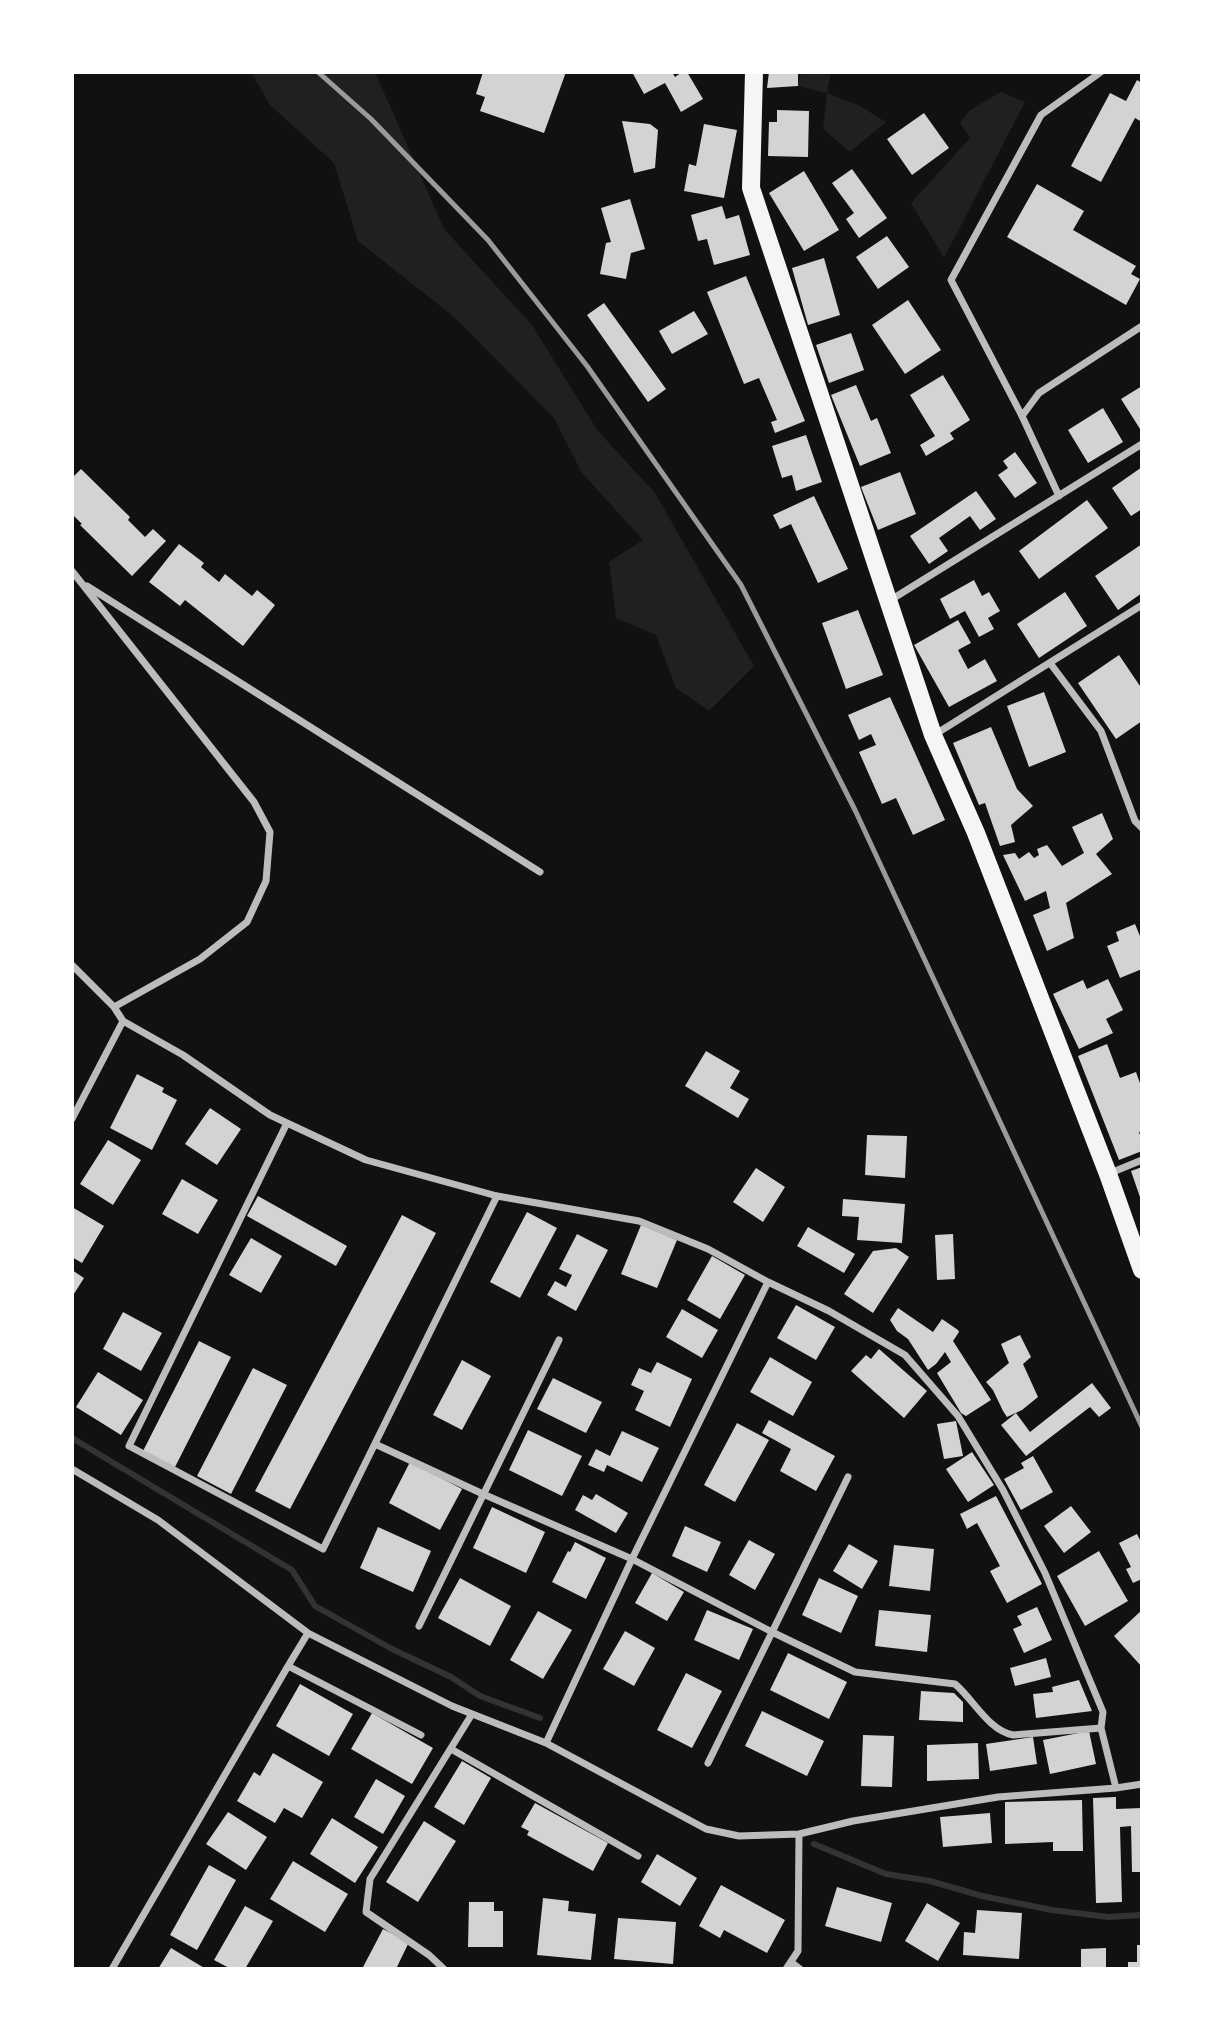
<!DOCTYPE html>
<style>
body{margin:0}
#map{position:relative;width:1214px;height:2041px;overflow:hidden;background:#111;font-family:"Roboto Condensed",sans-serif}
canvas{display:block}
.frame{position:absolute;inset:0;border:74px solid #fff;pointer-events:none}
</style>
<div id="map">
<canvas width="1214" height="2041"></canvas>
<div class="frame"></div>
</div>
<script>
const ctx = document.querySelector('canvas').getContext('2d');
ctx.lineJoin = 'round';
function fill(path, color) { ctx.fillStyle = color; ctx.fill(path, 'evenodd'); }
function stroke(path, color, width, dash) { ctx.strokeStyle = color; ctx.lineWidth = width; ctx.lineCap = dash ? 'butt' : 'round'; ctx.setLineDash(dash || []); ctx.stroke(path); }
fill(new Path2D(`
 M251,72H375L444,229L532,325L598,431L655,493L754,666L709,711L676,688L656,635L616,618L609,562L643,540L582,473L554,418L454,317L358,241L334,163L270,105Z
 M801,72H831L827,93L860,106L886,122L850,152L823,129L827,93L798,86Z
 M1001,92L1025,102L944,258L911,203L970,138L960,123L970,110Z`), '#202020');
stroke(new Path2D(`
 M72,1438L292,1570L315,1606L392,1649L451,1677L480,1696L540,1718
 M814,1844L886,1874L930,1881L982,1896L1052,1910L1108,1917L1142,1915`), '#333', 6);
fill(new Path2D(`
 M483,72H566L544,133L480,111L485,97L476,94Z
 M632,72H672L675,77L682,72H687L703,99L681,112L665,83L644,94Z
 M769,72H798V86L767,88Z
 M1137,80L1142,83V122L1135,118L1101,182L1071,166L1110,93L1126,101Z
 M777,110L809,111L808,157L768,156L769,122H777Z
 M924,113L949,148L912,175L887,139Z
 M622,121L650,124L658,130L655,168L634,173Z
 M704,124L737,130L724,198L684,191L689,164L696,166Z
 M852,169L887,218L859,238L846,219L854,213L832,183Z
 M804,171L839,230L804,251L769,193Z
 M1037,184L1084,211L1073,230L1136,266L1131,274L1140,279L1126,305L1007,237Z
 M630,199L645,249L631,253L626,279L600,274L606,243L611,242L601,208Z
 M722,206L726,219L739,215L750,255L714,265L707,239L698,241L691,215Z
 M887,236L909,267L878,289L856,257Z
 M824,258L840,315L808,325L792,268Z
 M746,276L805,421L775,433L771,422L777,420L759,378L744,384L707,292Z
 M908,300L941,350L905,374L872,325Z
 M604,303L666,389L648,402L587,315Z
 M694,311L708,334L672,354L659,331Z
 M851,333L864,370L829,383L816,345Z
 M943,375L970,420L950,433L954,439L926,456L920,445L935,436L910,395Z
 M856,385L871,421L877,418L891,453L860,466L831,395Z
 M1142,386V432L1121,399Z
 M1103,408L1123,442L1088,463L1068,430Z
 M806,435L822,482L796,491L792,475L782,478L772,446Z
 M1015,452L1037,483L1015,498L998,475L1008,468L1003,461Z
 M1142,467V509L1131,516L1112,488Z
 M81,469L130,517L128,520L145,537L153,529L166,541L132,576L80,525L82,524L72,514V478Z
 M900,472L916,514L878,530L861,487Z
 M976,491L996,519L980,530L970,516L939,538L948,551L929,564L910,536Z
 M814,496L848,569L818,583L791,524L780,529L773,515Z
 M1087,500L1108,528L1039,579L1019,551Z
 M179,544L204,563L201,567L219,582L225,574L252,596L257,590L275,605L243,646L185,600L180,606L149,582Z
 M1142,544V593L1118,610L1095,576Z
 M974,580L982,596L989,592L1000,611L988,618L994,629L979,637L965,611L950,619L940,599Z
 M1065,592L1087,626L1039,658L1017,624Z
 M858,610L883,675L846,689L822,623Z
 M958,620L971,643L958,650L968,669L985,659L997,681L949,707L914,645Z
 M1119,655L1142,689V721L1116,739L1078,683Z
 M1044,692L1066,752L1029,767L1007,706Z
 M890,697L945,820L913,835L896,798L882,804L859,752L876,745L871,734L859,740L848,715Z
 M991,727L1017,789L1033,806L1011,825L1015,842L1000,846L985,803L979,805L953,743Z
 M1102,813L1113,839L1096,854L1112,874L1066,903L1074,938L1047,951L1033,915L1050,908L1046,891L1025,901L1003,855L1015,853L1019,859L1029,852L1034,858L1039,855L1037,849L1047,845L1062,866L1084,853L1072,827Z
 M1135,924L1142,941V969L1120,978L1107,946L1119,941L1116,932Z
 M1108,979L1123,1010L1106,1019L1113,1033L1079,1049L1053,994L1083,980L1087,989Z
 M1107,1044L1120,1078L1136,1072L1142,1089V1131L1139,1132L1142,1141V1151L1119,1160L1078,1056Z
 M706,1051L740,1071L730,1088L749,1099L738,1118L685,1086Z
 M137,1074L164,1088L162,1092L177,1100L152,1150L110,1128Z
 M210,1108L241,1129L217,1165L185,1144Z
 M867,1135L907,1136L905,1178L865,1175Z
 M108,1140L141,1160L113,1205L80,1184Z
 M1142,1167V1203L1131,1171Z
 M756,1168L785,1187L763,1222L733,1202Z
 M182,1179L218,1200L198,1234L162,1214Z
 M258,1196L347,1246L336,1266L247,1216Z
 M843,1199L905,1204L902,1243L857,1240L859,1217L842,1216Z
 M72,1207L104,1226L82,1263L72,1257Z
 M527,1212L557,1228L520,1298L490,1282Z
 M402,1215L436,1233L290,1509L255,1491Z
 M641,1225L677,1240L657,1288L621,1274Z
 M808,1227L855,1254L844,1273L797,1246Z
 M577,1234L608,1250L576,1311L547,1295L555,1281L566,1287L572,1275L559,1269Z
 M953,1234L955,1279L937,1280L935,1235Z
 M251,1238L282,1256L261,1293L229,1275Z
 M896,1248L909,1257L873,1313L844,1294L873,1251Z
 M712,1256L745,1275L720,1319L687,1300Z
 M72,1270L84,1278L72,1297Z
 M796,1305L835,1327L816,1360L777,1338Z
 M898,1308L933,1332L942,1319L958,1330L959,1332L953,1341L991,1400L966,1416L961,1413L937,1373L951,1362L945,1352L936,1364L928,1370L908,1339L897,1331L890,1320Z
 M682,1309L718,1330L702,1358L666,1337Z
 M123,1312L162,1333L141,1371L103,1349Z
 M1020,1335L1031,1357L1023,1364L1038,1397L1022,1410L1007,1417L1003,1411L993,1390L986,1382L1009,1363L1001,1344Z
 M199,1341L231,1357L175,1467L143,1451Z
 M879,1349L927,1391L904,1418L851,1371L866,1355L871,1359Z
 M770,1357L812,1382L793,1416L750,1392Z
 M462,1360L491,1376L462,1430L433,1415Z
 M657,1362L692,1379L670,1427L635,1410L644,1391L631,1385L639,1368L651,1373Z
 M253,1368L287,1385L231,1494L197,1476Z
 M98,1372L143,1400L121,1435L76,1407Z
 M553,1378L602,1402L586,1433L537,1409Z
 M1092,1383L1111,1408L1099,1417L1090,1407L1026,1456L1001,1425L1016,1413L1030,1432Z
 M769,1420L835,1456L816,1491L780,1471L791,1449L762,1433Z
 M956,1421L963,1456L944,1459L937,1424Z
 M737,1423L769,1440L735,1502L704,1485Z
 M528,1430L582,1456L562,1496L509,1470Z
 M622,1431L659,1448L642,1482L607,1465L604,1472L588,1465L596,1449L610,1456Z
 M972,1452L994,1485L968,1502L946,1469Z
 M1033,1456L1053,1492L1021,1510L1004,1479L1024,1468L1021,1463Z
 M410,1462L462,1489L440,1530L389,1503Z
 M596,1494L628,1513L616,1533L575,1510L583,1495L592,1500Z
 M996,1496L1042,1584L1007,1603L990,1571L1000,1566L977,1523L967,1529L960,1514Z
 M1071,1506L1091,1532L1064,1553L1044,1526Z
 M492,1507L545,1532L526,1573L473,1548Z
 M685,1526L721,1542L707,1572L672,1556Z
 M378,1527L431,1551L413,1592L360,1568Z
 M1137,1534L1142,1544V1579L1133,1583L1126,1569L1131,1567L1119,1543Z
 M749,1540L775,1554L755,1590L729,1575Z
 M575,1542L606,1558L586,1599L552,1582L568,1551L570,1552Z
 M849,1544L878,1561L862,1589L833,1571Z
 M894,1545L934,1549L930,1591L889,1586Z
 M1099,1551L1128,1601L1085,1626L1057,1576Z
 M652,1573L684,1592L667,1621L635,1603Z
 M460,1578L511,1606L490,1646L438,1618Z
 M819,1578L858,1596L841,1633L802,1615Z
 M1037,1607L1052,1640L1024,1653L1013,1629L1022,1625L1017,1616Z
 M707,1610L753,1629L739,1660L694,1640Z
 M879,1610L931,1615L927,1652L875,1646Z
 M1142,1610V1667L1114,1636Z
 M538,1611L572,1630L543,1679L510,1660Z
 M625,1631L655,1648L634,1686L603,1669Z
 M788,1653L847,1682L829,1719L770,1690Z
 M1046,1658L1051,1677L1015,1686L1010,1668Z
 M686,1673L722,1691L692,1748L657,1730Z
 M1079,1680L1092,1711L1036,1718L1033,1694L1053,1692L1052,1687Z
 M300,1684L353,1714L329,1756L276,1726Z
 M921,1691L954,1693L963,1702V1722L919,1720Z
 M762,1711L824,1741L807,1776L745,1746Z
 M372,1713L433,1748L412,1784L351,1749Z
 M1089,1731L1096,1764L1050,1774L1043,1740Z
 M863,1735L894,1736L892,1787L861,1786Z
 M1033,1737L1037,1764L990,1771L986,1744Z
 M978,1743L979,1779L927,1781V1745Z
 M273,1753L323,1782L302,1818L284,1808L275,1823L237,1801L254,1772L260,1776Z
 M462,1761L491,1778L464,1825L434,1807Z
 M376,1779L405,1796L383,1834L354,1817Z
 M1116,1797V1809L1142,1808V1872H1132L1131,1826L1120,1827L1122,1902L1096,1903L1093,1798Z
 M1082,1800L1083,1851H1053V1842L1005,1844V1802Z
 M535,1803L608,1843L593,1871L527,1835L529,1831L521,1827Z
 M228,1812L267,1837L246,1870L206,1844Z
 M990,1813L992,1843L943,1847L940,1817Z
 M332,1818L378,1847L355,1883L310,1854Z
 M424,1821L456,1841L418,1902L386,1882Z
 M657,1854L697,1878L680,1906L641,1882Z
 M293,1861L348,1894L325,1932L270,1899Z
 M209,1865L236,1880L197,1950L170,1935Z
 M721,1885L785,1920L767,1953L724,1930L720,1938L699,1926Z
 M837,1887L892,1903L881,1942L825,1926Z
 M543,1898L569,1901L568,1911L596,1914L591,1960L537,1955Z
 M469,1902H494V1911H503V1947H468Z
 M927,1903L960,1923L938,1961L905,1941Z
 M245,1906L273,1921L245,1969H231L214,1960Z
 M977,1910L1022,1913L1019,1959L963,1955L964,1932L975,1933Z
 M618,1918L676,1922L673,1964L614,1959Z
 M383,1929L409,1942L396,1969H362Z
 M1137,1945H1142V1969H1128V1962H1137Z
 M171,1948L206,1969H158Z
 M1106,1948V1969H1081V1949Z`), '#d3d3d3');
stroke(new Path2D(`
 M1022,416L1039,393L1142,326
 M1059,496L1022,416L951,280L1041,115L1101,72
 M72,571L254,802L270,832L266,881L247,922L200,959L114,1007
 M87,586L540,872
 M889,601L1142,444
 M1050,663L1101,731L1135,821L1142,828
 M934,735L1142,605
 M72,965L114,1007L123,1021L183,1055L270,1115L287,1123L366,1160L497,1196L639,1221L708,1249L768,1282L829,1311L905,1355L958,1416L1003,1490L1045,1573L1103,1712L1101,1728L1116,1788
 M72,1119L123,1021
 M287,1123L129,1446L323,1549L497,1196
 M1108,1174L1142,1160
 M375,1444L483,1494L632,1559L772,1632L855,1672L955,1684C974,1700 988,1730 1013,1735L1101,1728
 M72,1469L158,1520L308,1633L452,1706L546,1743L706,1829L739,1836L799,1834L853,1821L998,1797L1116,1788L1142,1784
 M419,1626L559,1340
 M288,1666L308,1633
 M546,1743L632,1559L768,1282
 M451,1749L638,1856
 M708,1763L848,1477
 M791,1962L800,1969
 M112,1969L288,1666L421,1735
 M444,1969L429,1955L366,1912L370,1879L472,1714
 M786,1969L798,1951L799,1834`), '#bcbcbc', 7);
stroke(new Path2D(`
 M754,72L751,188L933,735L976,833L1108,1174L1142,1270`), '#f5f5f5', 18);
stroke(new Path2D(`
 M318,72L371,119L488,240L587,366L741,585L855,810L1142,1427`), '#9a9a9a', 5);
</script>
